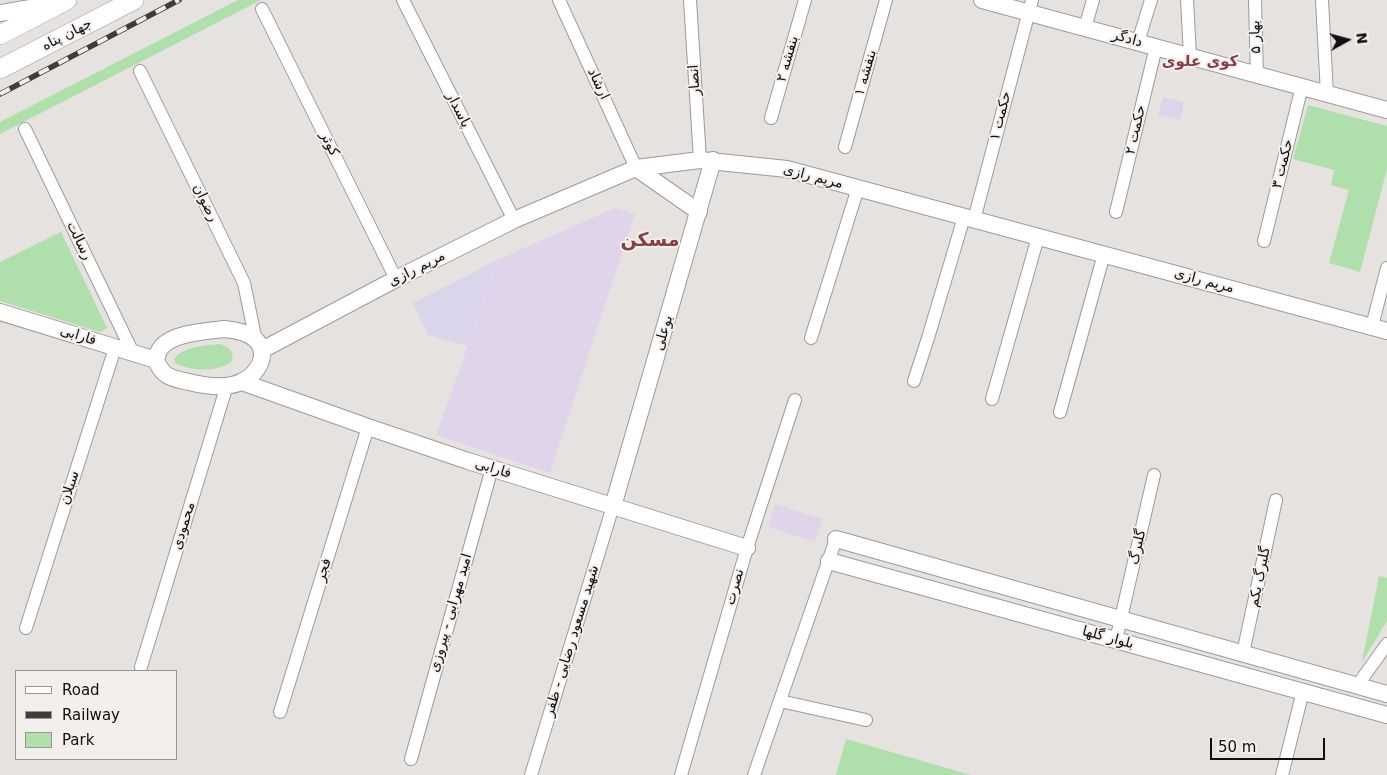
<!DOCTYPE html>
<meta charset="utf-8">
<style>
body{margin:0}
#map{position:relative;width:1387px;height:775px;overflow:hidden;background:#e6e2df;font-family:"DejaVu Sans",sans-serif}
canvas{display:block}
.legend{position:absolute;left:15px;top:670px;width:162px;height:90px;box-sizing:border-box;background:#f3efed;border:1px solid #989594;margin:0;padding:6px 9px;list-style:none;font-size:15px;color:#100f0e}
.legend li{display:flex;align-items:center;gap:10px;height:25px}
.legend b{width:25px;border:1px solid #989594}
.north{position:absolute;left:1322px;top:15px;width:50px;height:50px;-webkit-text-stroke:4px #f3efed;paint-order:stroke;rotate:83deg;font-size:14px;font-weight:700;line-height:20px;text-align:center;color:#100f0e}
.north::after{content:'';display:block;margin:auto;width:18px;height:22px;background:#100f0e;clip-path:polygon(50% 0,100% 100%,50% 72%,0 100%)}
.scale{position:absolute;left:1210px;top:738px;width:115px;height:22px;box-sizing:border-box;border:2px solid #100f0e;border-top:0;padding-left:6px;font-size:15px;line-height:18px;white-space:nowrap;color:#100f0e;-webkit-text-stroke:4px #f3efed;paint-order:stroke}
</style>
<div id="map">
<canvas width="1387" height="775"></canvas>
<ul class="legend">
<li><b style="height:6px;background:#fff"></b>Road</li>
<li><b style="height:6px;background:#3f3d3c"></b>Railway</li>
<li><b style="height:14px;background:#afdfab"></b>Park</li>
</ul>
<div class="north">N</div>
<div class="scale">50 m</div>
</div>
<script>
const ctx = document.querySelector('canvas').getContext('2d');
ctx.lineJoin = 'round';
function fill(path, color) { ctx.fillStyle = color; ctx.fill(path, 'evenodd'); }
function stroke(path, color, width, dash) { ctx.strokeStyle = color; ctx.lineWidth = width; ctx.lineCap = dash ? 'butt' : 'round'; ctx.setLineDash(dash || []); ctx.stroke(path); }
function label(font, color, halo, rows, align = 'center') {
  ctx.font = font + ' "DejaVu Sans","Noto Naskh Arabic",sans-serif'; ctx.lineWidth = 4; ctx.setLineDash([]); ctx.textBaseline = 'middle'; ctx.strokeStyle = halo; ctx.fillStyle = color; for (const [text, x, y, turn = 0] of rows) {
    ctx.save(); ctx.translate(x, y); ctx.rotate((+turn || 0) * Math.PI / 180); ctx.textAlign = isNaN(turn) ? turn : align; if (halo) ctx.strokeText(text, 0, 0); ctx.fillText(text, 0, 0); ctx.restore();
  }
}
fill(new Path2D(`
 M1163,97L1184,102L1180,120L1158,115Z
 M497,260L468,346L428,335L413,303Z`), '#dbd5eb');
fill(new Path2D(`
 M615,208L635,214L550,473L436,435L468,346L497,260Z
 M775,504L823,519L815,542L768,527Z`), '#dfd4e9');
fill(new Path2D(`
 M238,0H261L0,134V122Z
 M1308,105L1387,126V169L1360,272L1329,263L1349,190L1331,185L1334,170L1293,159Z
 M61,232L107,328L100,332L0,301V262Z
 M220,344C229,347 234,351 232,361C218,373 190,371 175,363L174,359C182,347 206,345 220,344Z
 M1379,576L1387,578V621L1362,662Z
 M846,739L971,775H836Z`), '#afdfab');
const minor = new Path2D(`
 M403,0L514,220
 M559,0L636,168
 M690,0L700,160
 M1187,0L1190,56
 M1255,0L1257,75
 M1322,0L1327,94
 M262,9L396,279
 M1085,28L1093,0
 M1138,42L1151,0
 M140,71L244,283L256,341
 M771,118L805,0
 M25,129L133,353
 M845,147L886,0
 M1116,212L1156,47
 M974,220L1032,0
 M1264,241L1302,86
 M1372,326L1387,268
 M811,338L858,188
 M914,381L928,338L964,217
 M992,399L1038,237
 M1060,412L1104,254
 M26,628L115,348
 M1116,640L1154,475
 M1243,653L1276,500
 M141,667L227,385
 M1357,686L1387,644
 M780,701L866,720
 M280,712L368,427
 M411,759L492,468
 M531,775L613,506
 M681,775L747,548L795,400
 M754,775L836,539
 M1282,775L1303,691`);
const tertiary = new Path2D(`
 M982,0L1387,110
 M0,13L54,4
 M636,168L699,212
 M0,312L156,360
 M224,329C235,330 248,332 256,340C270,355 257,374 243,381C228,389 205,386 189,382C172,378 163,378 156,360C157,357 158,352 160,349C170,333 207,331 224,329Z
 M262,350L396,279L514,220L636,168L700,160L787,169L1387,331
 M242,382L368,427L468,461L747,548
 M613,506L713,160
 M836,539L1387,694
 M829,561L1387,715`);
const secondary = new Path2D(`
 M0,35L67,0
 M0,69L134,0`);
stroke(minor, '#9e9a98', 14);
stroke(tertiary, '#9e9a98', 18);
stroke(secondary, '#9e9a98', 20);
stroke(minor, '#fff', 12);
stroke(tertiary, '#fff', 16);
stroke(secondary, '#fff', 19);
const rail = new Path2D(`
 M0,94L179,0`);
stroke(rail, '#3f3d3c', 5.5);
stroke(rail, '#f3efed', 4, [11]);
label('14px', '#100f0e', '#f3efed', [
 ["جهان پناه",67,35,-27],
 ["بهار ۵",1256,37,-92],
 ["دادگر",1127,39,15],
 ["بنفشه ۲",788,59,-74],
 ["بنفشه ۱",866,73,-74],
 ["انصار",695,80,-94],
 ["ارشاد",598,84,65],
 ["پاسدار",458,110,63],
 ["حکمت ۱",1001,116,-76],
 ["حکمت ۲",1136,130,-77],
 ["کوثر",329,144,64],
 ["حکمت ۳",1283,164,-76],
 ["مریم رازی",813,177,14],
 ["رضوان",205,203,64],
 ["رسالت",79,241,64],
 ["مریم رازی",417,269,-27],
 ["مریم رازی",1204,281,15],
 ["بوعلی",664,333,-74],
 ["فارابی",78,336,17],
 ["فارابی",493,469,17],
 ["سبلان",70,488,-72],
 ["محمودی",184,526,-73],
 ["گلبرگ",1138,547,-77],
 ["فجر",324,570,-73],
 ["گلبرگ یکم",1260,577,-78],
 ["نصرت",735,587,-74],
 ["امید مهرابی - پیروزی",451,613,-74],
 ["بلوار گلها",1108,638,15],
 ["شهید مسعود رضایی - ظفر",572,641,-73]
]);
label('bold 15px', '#863e46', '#f3efed', [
 ["کوی علوی",1200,62]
]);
label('bold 19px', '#863e46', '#f3efed', [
 ["مسکن",650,241]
]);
</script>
